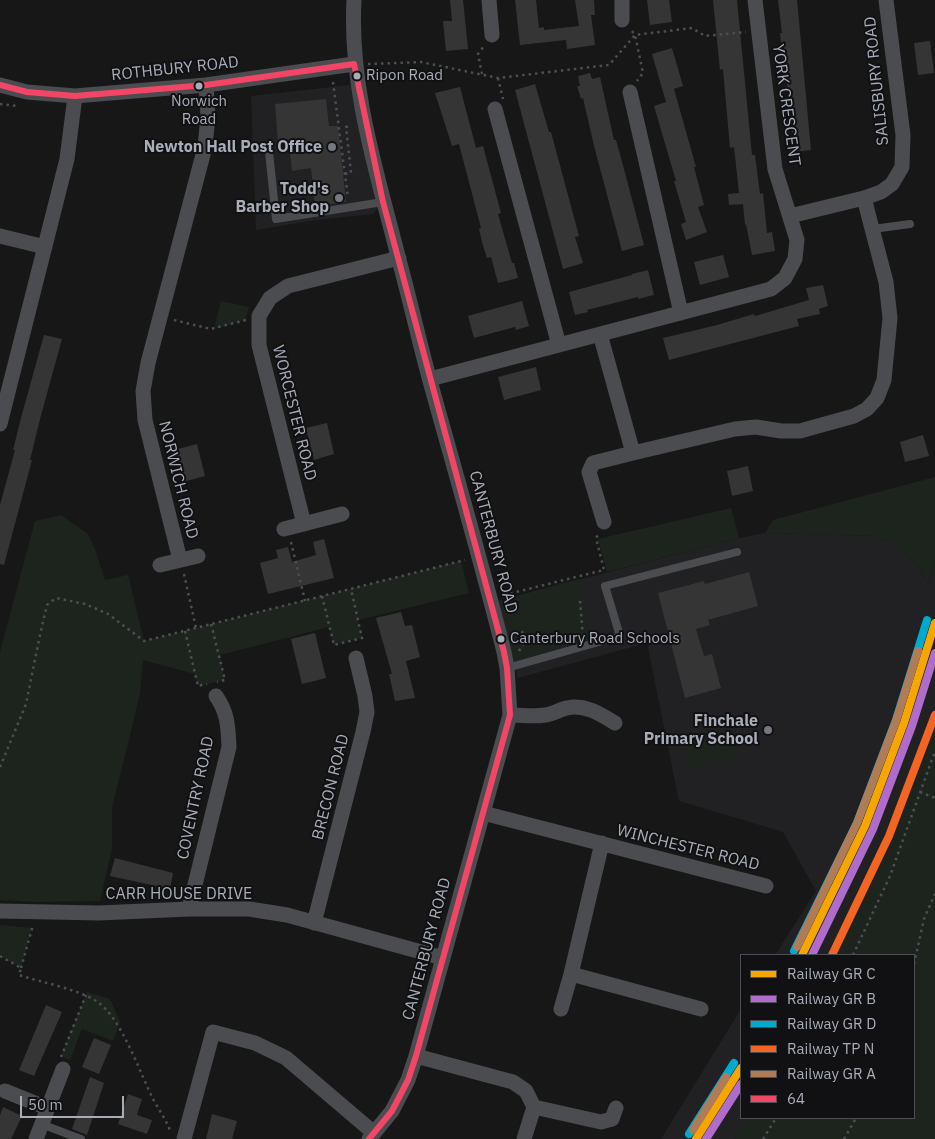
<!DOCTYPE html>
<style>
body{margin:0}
#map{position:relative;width:935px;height:1139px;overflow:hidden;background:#171717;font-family:"IBM Plex Sans",sans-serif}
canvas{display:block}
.legend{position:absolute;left:740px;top:954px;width:175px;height:165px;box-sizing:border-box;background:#111113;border:1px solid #4d4f55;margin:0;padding:6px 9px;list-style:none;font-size:15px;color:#a8adb8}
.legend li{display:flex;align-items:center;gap:10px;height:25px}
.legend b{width:25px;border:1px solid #4d4f55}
.scale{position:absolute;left:20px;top:1096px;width:104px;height:22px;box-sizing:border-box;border:2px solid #a8adb8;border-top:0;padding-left:6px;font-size:15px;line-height:18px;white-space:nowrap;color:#a8adb8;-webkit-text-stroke:4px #111113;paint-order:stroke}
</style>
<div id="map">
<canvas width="935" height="1139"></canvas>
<ul class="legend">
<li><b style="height:6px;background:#f7a600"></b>Railway GR C</li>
<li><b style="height:6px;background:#b06ccc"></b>Railway GR B</li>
<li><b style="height:6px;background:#00a9ce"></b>Railway GR D</li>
<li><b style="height:6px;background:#f26522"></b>Railway TP N</li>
<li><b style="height:6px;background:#b07c57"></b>Railway GR A</li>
<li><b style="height:6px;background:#f34667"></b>64</li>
</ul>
<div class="scale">50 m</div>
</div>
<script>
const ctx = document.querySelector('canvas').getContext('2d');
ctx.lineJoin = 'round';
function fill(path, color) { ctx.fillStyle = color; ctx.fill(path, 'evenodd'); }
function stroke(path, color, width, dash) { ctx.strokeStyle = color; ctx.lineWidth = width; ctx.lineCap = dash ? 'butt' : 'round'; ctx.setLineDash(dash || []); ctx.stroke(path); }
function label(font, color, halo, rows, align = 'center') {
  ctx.font = font + ' "IBM Plex Sans",sans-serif'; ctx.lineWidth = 4; ctx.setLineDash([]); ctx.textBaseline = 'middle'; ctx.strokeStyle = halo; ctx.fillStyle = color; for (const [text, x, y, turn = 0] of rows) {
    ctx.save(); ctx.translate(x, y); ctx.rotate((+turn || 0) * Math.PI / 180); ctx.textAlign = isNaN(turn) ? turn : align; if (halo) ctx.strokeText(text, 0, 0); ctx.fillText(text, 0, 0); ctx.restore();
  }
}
fill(new Path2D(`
 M358,84L383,202L373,214L317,220L256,230L251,96Z
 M765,533L876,536L897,546L917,564L928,585L935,563V712L843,941L836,955H775L816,891L783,832L679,801L647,643L518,678L498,601L739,538Z
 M741,1009V1118H748L735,1139H661Z`), '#212123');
fill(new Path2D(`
 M221,301L249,307L245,320L214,329Z
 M935,477V563L928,585L917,564L897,546L876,536L765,533L773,520Z
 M731,508L739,538L607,572L598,539Z
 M61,515L88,534L96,552L105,580L128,575L144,641L461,561L469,593L358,620L362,638L334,645L329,627L220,655L225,680L198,686L195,674L143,660L140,693L130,736L112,807V849L100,901L35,902L0,900V652L35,521Z
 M579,579L590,639L513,661L498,601Z
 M935,712V1139H735L748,1118H914V955H836L843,941Z
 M733,727L741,756L690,770L682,741Z
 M0,925L32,928L21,968L0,956Z
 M87,992L110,999L120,1022L113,1041L82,1029L70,1060L61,1056Z`), '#1d241e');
fill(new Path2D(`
 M450,0H463L468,49L446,51L443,21H452Z
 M515,0H536L539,28L544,27V30L579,26L575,0H594L595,15H591L595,45L567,49L566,40L520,45Z
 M647,0H669L672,22L650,25Z
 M713,0H737L752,155H755L760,194L763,193L767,233L772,232L775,251L752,255L746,224L745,225L743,204L729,205L728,194L739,193L734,147L730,148L723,69L720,70Z
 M778,0H797L811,150L794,152L786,74L784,75L782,52L780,33H782Z
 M930,41L934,73L918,75L914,43Z
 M672,48L683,86L674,89L696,167H694L704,205L698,207L707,232L686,240L681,224L686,222L674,181H676L654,106L666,102L652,54Z
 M590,73L592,79L600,77L614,140H616L624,169L644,245L622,251L594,146L583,98L581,99L577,86H580L578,76Z
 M535,84L549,132H551L579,236L575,237L583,263L563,269L515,90Z
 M460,87L476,148L483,146L501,213L498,214L512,263H514L518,278L498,283L491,257L487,258L482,242L479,229L481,228L459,144L452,146L435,93Z
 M326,99L329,126H338L346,202L315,206L311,168L292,171L289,142L278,143L275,104Z
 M723,255L729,277L700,285L694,262Z
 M648,270L654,295L638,299V297L587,310L588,312L575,315L569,292L632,275V274Z
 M823,285L828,306L819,309L820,314L797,319L799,326L669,360L663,338L717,325L754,314L755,316L809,300L806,288Z
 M522,301L529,326L516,330L515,327L474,338L468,316Z
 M44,335L62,339L40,419L30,460H32L4,565L0,564V505L15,450H13L22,414Z
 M536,367L541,390L504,400L498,377Z
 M327,423L334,454L314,460L306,428Z
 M923,435L929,456L905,462L900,442Z
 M197,444L205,476L183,482L174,450Z
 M748,466L753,491L732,496L727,471Z
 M324,539L334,578L268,594L260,563L278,558L276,550L288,547L292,562L316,555L313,542Z
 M749,572L758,606L708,620L710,625L696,629L704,656L712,654L721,688L685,698L658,593L704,581L705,584Z
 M401,612L405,626L412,625L420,657L406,661L415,698L395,701L389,674H392L376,618Z
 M315,633L326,678L302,684L291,639Z
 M115,858L173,873L170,889L110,876Z
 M46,1005L62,1012L34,1076L19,1070Z
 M94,1038L111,1045L99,1074L82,1067Z
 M90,1077L104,1083L87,1135L72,1129Z
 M128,1094L142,1099L137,1115L152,1120L147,1134L118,1124Z
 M3,1107L22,1116L11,1139H0V1115Z
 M212,1114L237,1121L232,1139H206Z`), '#353536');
stroke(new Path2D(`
 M632,31L635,35L643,73L637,81
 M368,64L421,62L498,78L609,65L635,35L692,28L705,36L746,32
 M482,74L478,54L484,46
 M498,78L503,99
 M333,82L348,198
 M0,104L18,106
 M345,174L351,173L346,127L352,126
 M174,320L211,329L246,320
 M291,542L305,601
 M184,574L196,628
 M504,595L604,570L596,538L598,535
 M322,596L334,645L362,638L351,589
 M580,601L583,637
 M211,624L225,680L217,682
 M185,631L198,686L207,684
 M519,651L525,641L522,631
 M0,767L26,704L40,635L47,605L56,598L85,604L108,614L144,641L465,560
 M920,792L935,798
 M853,955L890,876L935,751
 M0,956L21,968L19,975C40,982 82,990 99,1003C122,1020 140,1073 153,1099C160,1112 166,1119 171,1133
 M914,964L924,919L935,894
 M21,968L33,925
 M61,1057L86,995
 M763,1139L776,1118
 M844,1139L856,1118`), '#4d4e52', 2.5, [2.5, 4]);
stroke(new Path2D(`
 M269,152L276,219L383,202
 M873,229L910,224
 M507,668L620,636L605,586L737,552
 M41,1124L81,1139`), '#4b4c50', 8);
stroke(new Path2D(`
 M354,0C349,88 378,176 399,260C410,300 419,341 430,381C455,471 481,561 504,652L507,668L510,715L416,1056L408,1080L392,1111L369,1139
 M489,0L492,35
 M622,0V20
 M0,85L27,92L75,96L206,85L354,64
 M630,92L681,313
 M495,109L559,345
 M790,216L864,198L881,192L892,184L902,167L903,135L886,0
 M0,236L45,247
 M600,334L633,453L735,429L756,427L781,431H800L854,416L867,409L877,398L884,380L890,318L886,282L864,198
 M430,379L771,289L785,278L795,259L797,240L775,169L755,0
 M0,424L67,159L75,96
 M604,522L589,472L593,463L633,453
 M304,524L259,345V316L270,298L288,286L399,258
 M284,529L342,514
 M180,560L145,420L143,391L148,363L205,147L208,116L206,85
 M160,565L198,556
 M510,715C522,715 534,717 545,715C554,714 560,709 567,708C585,704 600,714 615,723
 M483,813L766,886
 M602,843L571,974L701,1009
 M189,909L229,747C228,727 228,713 216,696
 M0,911L99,913L189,909H249L287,915L443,958
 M314,923L363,732L367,712L365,696L356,658
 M561,1009L571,974
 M416,1056L513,1082L526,1091L534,1107L524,1139
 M5,1091L47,1108
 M534,1107L601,1122L612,1119L616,1108
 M36,1139L63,1069
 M184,1139L213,1032L255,1043L286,1058L374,1133`), '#4b4c50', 15);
stroke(new Path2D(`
 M0,85L27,92L75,96L206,85L354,64L383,202L504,652L507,668L510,715L416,1056L408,1080L392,1111L369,1139`), '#f34667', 6);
stroke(new Path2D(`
 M802,955L865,826L904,723L935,623
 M696,1139L741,1068`), '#f7a600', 8);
stroke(new Path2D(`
 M812,955L873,829L912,726L935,653
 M706,1139L741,1084`), '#b06ccc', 8);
stroke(new Path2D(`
 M794,951L857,823L896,720L927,620
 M689,1134L734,1063`), '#00a9ce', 8);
stroke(new Path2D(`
 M832,955L889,836L935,715`), '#f26522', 8);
stroke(new Path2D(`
 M797,947L857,823L896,721L918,651
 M693,1130L726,1077`), '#b07c57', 8);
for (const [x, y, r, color] of [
 [357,76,4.5,"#a8adb8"],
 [199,86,4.5,"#a8adb8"],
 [332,147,5,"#757880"],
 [339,198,5,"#757880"],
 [501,639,4.5,"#a8adb8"],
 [768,730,5,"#757880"]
]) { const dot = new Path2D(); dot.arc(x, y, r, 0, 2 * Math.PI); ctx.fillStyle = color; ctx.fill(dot); stroke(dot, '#111113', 2); }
label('15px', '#a8adb8', '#111113', [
 ["Ripon Road",366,76],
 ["Norwich",199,102,"center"],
 ["Road",199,120,"center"],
 ["Canterbury Road Schools",510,639]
], 'left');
label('16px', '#a8adb8', '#111113', [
 ["ROTHBURY ROAD",175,69,-6],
 ["SALISBURY ROAD",877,81,-96],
 ["YORK CRESCENT",786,105,82],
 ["WORCESTER ROAD",294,413,76],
 ["NORWICH ROAD",178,480,76],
 ["CANTERBURY ROAD",493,542,75],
 ["BRECON ROAD",331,787,-76],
 ["COVENTRY ROAD",196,798,-78],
 ["WINCHESTER ROAD",688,848,14],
 ["CARR HOUSE DRIVE",179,894],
 ["CANTERBURY ROAD",427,949,-75]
]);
label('bold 16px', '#a8adb8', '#111113', [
 ["Newton Hall Post Office",322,147],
 ["Todd's",329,189],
 ["Barber Shop",329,207],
 ["Finchale",758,721],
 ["Primary School",758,739]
], 'right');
</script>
